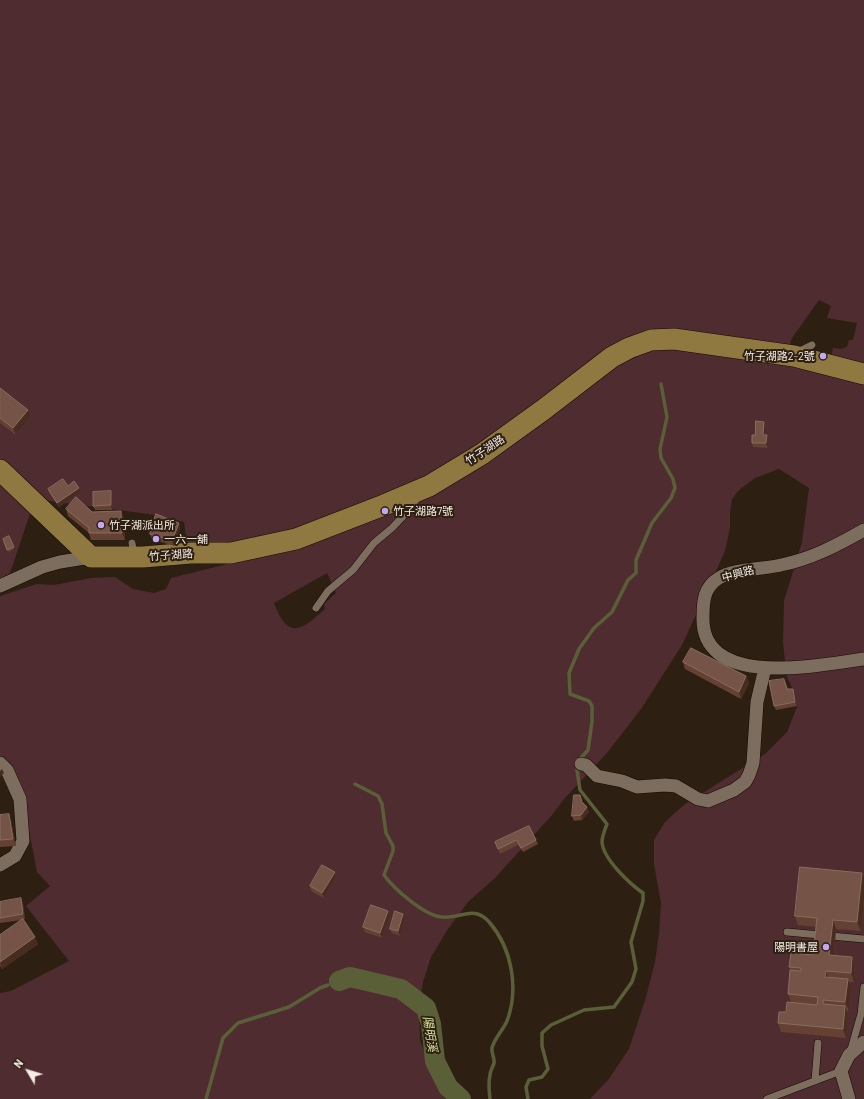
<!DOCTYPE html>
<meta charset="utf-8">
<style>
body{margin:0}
#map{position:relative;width:864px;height:1099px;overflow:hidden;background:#2d2013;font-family:Barlow,sans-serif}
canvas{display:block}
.north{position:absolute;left:8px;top:1051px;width:40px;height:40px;-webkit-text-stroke:3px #2d2013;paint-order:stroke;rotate:308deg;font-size:11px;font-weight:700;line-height:16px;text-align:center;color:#f6ede4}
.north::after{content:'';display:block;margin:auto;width:14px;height:18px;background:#f6ede4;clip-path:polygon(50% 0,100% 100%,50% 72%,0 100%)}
</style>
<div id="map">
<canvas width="864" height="1099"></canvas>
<div class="north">N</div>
</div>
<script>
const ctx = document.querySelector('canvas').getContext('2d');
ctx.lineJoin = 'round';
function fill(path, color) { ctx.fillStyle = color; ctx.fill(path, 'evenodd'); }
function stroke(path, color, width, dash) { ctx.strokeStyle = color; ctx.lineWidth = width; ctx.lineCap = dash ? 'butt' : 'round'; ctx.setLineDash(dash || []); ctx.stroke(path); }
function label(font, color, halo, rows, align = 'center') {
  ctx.font = font + ' Barlow,"Noto Sans TC",sans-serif'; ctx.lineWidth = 4; ctx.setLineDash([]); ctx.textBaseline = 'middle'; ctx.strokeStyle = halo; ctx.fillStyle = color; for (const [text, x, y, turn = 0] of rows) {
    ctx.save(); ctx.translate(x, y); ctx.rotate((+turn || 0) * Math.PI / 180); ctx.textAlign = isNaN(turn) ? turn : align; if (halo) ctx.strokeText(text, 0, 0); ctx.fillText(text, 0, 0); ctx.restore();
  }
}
fill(new Path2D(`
 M0,0H864V1099H590L608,1080L629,1049L646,997L655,962L659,934L661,903L654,864V840L665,822L685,804L765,754L787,732L797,707L795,694L787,677L783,643L784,601L802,542L809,488L779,469L755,478L739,490L732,499L730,513V528L725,551L716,571L682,645L641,709L607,753L564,799L552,815L495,878L468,902L448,929L431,957L423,982L419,1007L420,1040L431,1073L445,1099H0V993L11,991L69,961L26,906L50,886L37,872L22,794L0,758V596L37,584L54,585L91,578L115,577L133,589L154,593L166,589L171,578L276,552L427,496L485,461L546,419L608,369L655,349L707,351L784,363L827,374L833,348L841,349L847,347L849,340H853L857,323L827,318L831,306L819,300L792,338L788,350L684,333H661L633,340L610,351L540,405L479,449L427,480L315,526L248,544L191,548L187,543L184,522L156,515L35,499L10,573L0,579ZM327,573L336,593L324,604L325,609C302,630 288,641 274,603Z`), '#4f2c2f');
stroke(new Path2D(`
 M355,784L378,796L382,804L386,833L393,846V851L384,875C394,889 425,916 442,917C462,919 474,904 490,923C512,949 519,989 507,1021C503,1030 494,1039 492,1048C491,1053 495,1058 494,1063C493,1067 490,1071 490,1075C488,1083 489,1091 490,1099
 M206,1099L223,1038L238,1023L289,1007L320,988L328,985
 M528,1099L526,1087L529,1080L542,1077L548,1069L542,1046V1033L551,1025L584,1010L614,1007L632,982L636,969L631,942L643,901V893C630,884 603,859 602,842C602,837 605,829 607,824L580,790L577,770L581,758L588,750L592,722V706L589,701L570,694L569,673L579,649L594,628L612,612L628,580L636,573V560L652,523L671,498L675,488L673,479L661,458L660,449L667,417L661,384`), '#5a5f38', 3.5);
stroke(new Path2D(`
 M339,981L350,977L401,989L426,1008L431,1024L435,1061L448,1087L461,1099`), '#5a5f38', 20);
const service = new Path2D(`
 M796,353L812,345
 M132,543L134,555
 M316,608L328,591L353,570L374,543L392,528L410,509L418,497
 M787,932L864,939
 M850,1053L861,1014L864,987
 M815,1081L818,1043
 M767,1099L841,1071`);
const minor = new Path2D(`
 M864,530C838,545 811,559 781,565C765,569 732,569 719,578C704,587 703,601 703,617C701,690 820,665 864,659
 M0,586L42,567L60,562L91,557
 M0,763L7,770L20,799L23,841L15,856L0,865
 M581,764L586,765L597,776L622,781L637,787L665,785L676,786L698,799L708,801L734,790L745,782L749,775L753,763L757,702L765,668
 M849,1099L841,1071L849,1055L864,1042`);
const primary = new Path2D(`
 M0,470L91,557H143L191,553H231L296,539L384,505L429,486L482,454L543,410L612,357L629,348L651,340L674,339L794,356L864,374`);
stroke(service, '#150901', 8);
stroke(minor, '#150901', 14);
stroke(primary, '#150901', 22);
stroke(service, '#7d6d5e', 7);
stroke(minor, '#7d6d5e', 13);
stroke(primary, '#907941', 21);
fill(new Path2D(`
 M0,388L30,417L16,435L0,423Z
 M764,422L765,427V435L769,440L768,448L753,447L752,443L755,435Z
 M79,488L81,492L59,507L50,494L48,489Z
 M111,491L112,496V510H95L93,506Z
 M66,509L92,512L124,518L125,540H91L89,533L68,516Z
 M179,523L180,528L174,546L152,539L150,534Z
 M9,536L14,549L8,552L3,539Z
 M683,662L746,676L749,683L741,699L685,669Z
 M784,679L788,689H793L795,694L797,706L776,710L774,706Z
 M582,802L589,812L582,820L574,821L572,816Z
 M0,815L11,821L16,846L0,847Z
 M529,826L538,844L523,852L518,845L500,854L495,842Z
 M335,872L336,877L324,898L311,891L310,886Z
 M864,878V898L861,931L836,929L834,956L852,957L855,966L854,982H849L851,988L849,1011H847L848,1015L846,1038L781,1032L778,1023L786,1012L791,1002L788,994L790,970L789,967L813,955L816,927L798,925L795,916Z
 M0,902L23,903L25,919H23L38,944L2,969L0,966V935L22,920L0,923Z
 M403,914L405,918L400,936L392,933L390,929Z
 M390,915L382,938L365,932L363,927Z`), '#654134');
fill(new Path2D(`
 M28,410L30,417L16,435L13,428Z
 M764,422L765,427V440L763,435Z
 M767,435L769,440L768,448L766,443Z
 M79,488L81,492L59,507L57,503Z
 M111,491L112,496V510L111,505Z
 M121,511L124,518L125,540L122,533Z
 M179,523L180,528L174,546L172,541Z
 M746,676L749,683L741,699L739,692Z
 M793,689L795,694L797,706L795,702Z
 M2,769L4,773L0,777V771Z
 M587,807L589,812L582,820L581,815Z
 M9,814L11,821L16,846L13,839Z
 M335,872L336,877L324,898L322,893Z
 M862,873L864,878V898L861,931L857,922Z
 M21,898L23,903L25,919L23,914Z
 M388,911L390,915L382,938L380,933Z
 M403,914L405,918L400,936L398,931Z
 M833,920L836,929L833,964L829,955Z
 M35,937L38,944L2,969L0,962Z
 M852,957L855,966L854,982L851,973Z
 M826,971L829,980L825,977Z
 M848,979L851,988L849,1011L845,1002Z
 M845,1006L848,1015L846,1038L843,1029Z`), '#482c1f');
const building = new Path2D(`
 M0,388L28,410L13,428L0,418Z
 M756,421L764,422L763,435H767L766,443H752V435H755Z
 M63,479L68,486L74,481L79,488L57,503L48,489Z
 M111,491V505L93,506V492Z
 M76,497L92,512L121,511L122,533H89V528L66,509Z
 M156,514L179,523L172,541L150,534Z
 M9,536L14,547L7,550L3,539Z
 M691,648L746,676L739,692L683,662Z
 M784,679L787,689H793L795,702L774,706L769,681Z
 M574,795H580L582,802L587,807L581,815L572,816Z
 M9,814L13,839L0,840V815Z
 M529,826L536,840L521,848L517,840L498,849L495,842Z
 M322,865L335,872L322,893L310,886Z
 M800,867L862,873L857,922L833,920L829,955L852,957L851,973L826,971L825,977L848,979L845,1002L823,1000V1004L845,1006L843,1029L778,1023L779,1012H786L787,1002L817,1005L818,997L788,994L790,970L801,971V968L789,967L791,953L813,955L817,918L795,916Z
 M21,898L23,914L0,918V902Z
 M371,905L388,911L380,933L363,927Z
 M395,911L403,914L398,931L390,929Z
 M23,919L35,937L0,962V935Z`);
fill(building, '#755347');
stroke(building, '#896c60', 1);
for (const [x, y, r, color] of [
 [823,356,4,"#c2a7f2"],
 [385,511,4,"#c2a7f2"],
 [101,525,4,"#c2a7f2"],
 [156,539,4,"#c2a7f2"],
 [826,947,4,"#c2a7f2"]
]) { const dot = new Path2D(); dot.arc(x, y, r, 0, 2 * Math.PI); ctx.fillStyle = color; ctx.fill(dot); stroke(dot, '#2d2013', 1.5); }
label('11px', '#f6ede4', '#2d2013', [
 ["竹子湖路2-2號",815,356,"right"],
 ["竹子湖路7號",393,511],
 ["竹子湖派出所",109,525],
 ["一六一舖",164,539],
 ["陽明書屋",818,947,"right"]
], 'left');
label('11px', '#f6ede4', '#2d2013', [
 ["竹子湖路",485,450,-34],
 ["竹子湖路",171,555,-4],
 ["中興路",738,574,-15]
]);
label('italic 12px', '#d7e19c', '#2d2013', [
 ["陽明溪",430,1034,81]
]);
</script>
